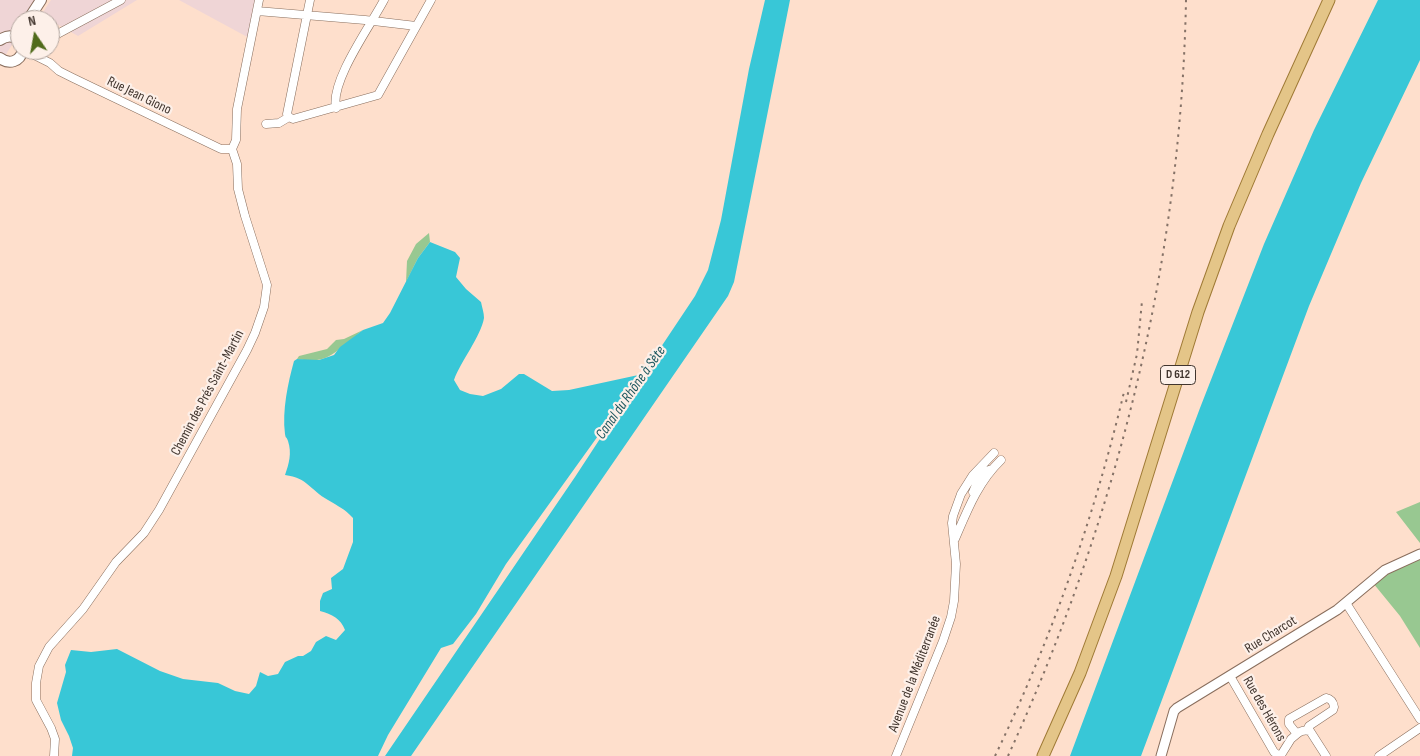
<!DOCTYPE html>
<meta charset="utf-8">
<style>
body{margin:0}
#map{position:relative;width:1420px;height:756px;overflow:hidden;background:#fedfcc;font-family:"Sofia Sans Condensed",sans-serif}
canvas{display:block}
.north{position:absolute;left:10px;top:10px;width:50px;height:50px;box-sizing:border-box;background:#fdf0e9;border:1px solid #b2a59e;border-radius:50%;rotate:348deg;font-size:14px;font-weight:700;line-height:20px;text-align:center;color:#41352e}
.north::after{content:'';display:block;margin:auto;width:18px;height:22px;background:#506a1b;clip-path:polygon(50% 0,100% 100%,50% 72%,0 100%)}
</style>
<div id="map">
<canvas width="1420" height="756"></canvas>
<div class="north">N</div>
</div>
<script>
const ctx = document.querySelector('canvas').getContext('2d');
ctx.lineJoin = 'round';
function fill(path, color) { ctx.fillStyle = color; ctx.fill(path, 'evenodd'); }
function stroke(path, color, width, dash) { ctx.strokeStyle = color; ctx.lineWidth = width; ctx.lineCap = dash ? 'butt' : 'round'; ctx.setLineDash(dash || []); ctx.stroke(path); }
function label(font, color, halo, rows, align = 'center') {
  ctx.font = font + ' "Sofia Sans Condensed",sans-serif'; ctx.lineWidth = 4.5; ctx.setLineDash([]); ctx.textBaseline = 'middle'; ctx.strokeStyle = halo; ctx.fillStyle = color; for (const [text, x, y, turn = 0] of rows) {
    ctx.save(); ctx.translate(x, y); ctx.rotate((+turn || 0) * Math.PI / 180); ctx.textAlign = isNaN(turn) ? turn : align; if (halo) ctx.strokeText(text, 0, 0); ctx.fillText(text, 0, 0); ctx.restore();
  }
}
fill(new Path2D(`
 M0,0H40L28,20H20V32L0,64Z
 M51,0H137L78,36L41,15Z
 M179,0H258L251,39Z`), '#efd5d6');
fill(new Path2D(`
 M429,233L430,242L418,258L406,282L407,261L416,244Z
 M363,330C351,339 332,359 317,360C311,361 304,360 297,359L299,356L327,349L336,340L344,339Z
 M1420,502V543L1396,512Z
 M1420,556V648L1400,616L1373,583L1382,576Z`), '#98c891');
fill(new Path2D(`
 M765,0H790L734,282L728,296L411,756H385L575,477L641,376L506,564L476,614L453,644L441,648L388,735L378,756H72L73,748L69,736L61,720L57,703L66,672L65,665L71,650L91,652L117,649L160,671L183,679L218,683L235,691L249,694L256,686L260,672L268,676L278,674L285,662L298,656H303L311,651L316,642L326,636L336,640L345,630C341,619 332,614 320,611V601L323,593L332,589L331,578L343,569L353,542V518C344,508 339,507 328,500C310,490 308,478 285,475C289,464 292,453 288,441C286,435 286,440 285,434C282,410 288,383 294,361L297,359L319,360L334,355L340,347L363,330L383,323L390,313L418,258L430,242L455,252L460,258L456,277L466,289L481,302C482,307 484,313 484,318C481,336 461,361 454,380L460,390L470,394L483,396L501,389L519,374H524L552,391L569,390L643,374L695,296L708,270L721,220L749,69Z
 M1378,0H1420V60L1361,183L1309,306L1141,756H1070L1200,408L1264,244L1314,130Z`), '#38c7d7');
const minor = new Path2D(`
 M310,0L287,114L289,117L293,119L378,95L431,0
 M257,11L365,20L416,26
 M50,38L121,0
 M24,50L50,63L59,71L73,78L221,149H232
 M336,108C330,81 371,25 384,0
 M266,124L279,123L289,117
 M973,492L981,473L992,469
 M955,539C967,511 978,482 1001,460
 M1346,603L1420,719
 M1230,676L1274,752L1278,755H1281L1291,739L1297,734
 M1307,730L1309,726L1333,710L1334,707C1333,701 1331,699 1326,698L1289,719V724L1297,734C1301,730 1305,730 1310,731L1326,756
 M54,756L55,739L51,728L36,700V683L39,666L49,647L83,609L116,562L144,533L159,510L247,350L255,333L264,307L267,285L245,216L238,189L237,164L232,149L236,140L237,109L259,0
 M896,756L943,641L951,617L954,601L956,564L952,523L953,516L961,494L973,475L994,453
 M1379,756L1420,728`);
const tertiary = new Path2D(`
 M1161,756L1174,711L1177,708L1337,610L1385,570L1420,554`);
const secondary = new Path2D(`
 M28,20L41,0
 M0,40C7,35 14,35 20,41
 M0,58C9,65 20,62 23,50`);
const primary = new Path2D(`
 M1043,756L1080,673L1116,576L1198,312L1229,226L1268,134L1329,0`);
stroke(minor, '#896e5d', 9);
stroke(tertiary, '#896e5d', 11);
stroke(secondary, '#896e5d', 12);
stroke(primary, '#9f7a35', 13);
stroke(minor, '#fff', 8);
stroke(tertiary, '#fff', 9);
stroke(secondary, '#fff', 10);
stroke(primary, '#e4c588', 11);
stroke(new Path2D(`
 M1126,402L1137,354L1142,301
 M995,756C1051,640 1094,518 1124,392
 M1008,756C1117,517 1181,264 1186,0`), '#857267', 2, [2.5, 5]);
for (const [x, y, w] of [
 [1178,375,35]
]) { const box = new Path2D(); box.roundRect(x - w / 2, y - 9.5, w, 19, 4); ctx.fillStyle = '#fdf0e9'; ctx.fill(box); stroke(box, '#41352e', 1); }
label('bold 12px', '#41352e', null, [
 ["D 612",1178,375]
]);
label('14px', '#41352e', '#fdf0e9', [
 ["Rue Jean Giono",139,96,26],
 ["Chemin des Prés Saint-Martin",208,393,-62],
 ["Rue Charcot",1271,635,-32],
 ["Avenue de la Méditerranée",915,674,-69],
 ["Rue des Hérons",1264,709,60]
]);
label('italic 15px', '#1d575e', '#fdf0e9', [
 ["Canal du Rhône à Sète",631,393,-55]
]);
</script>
